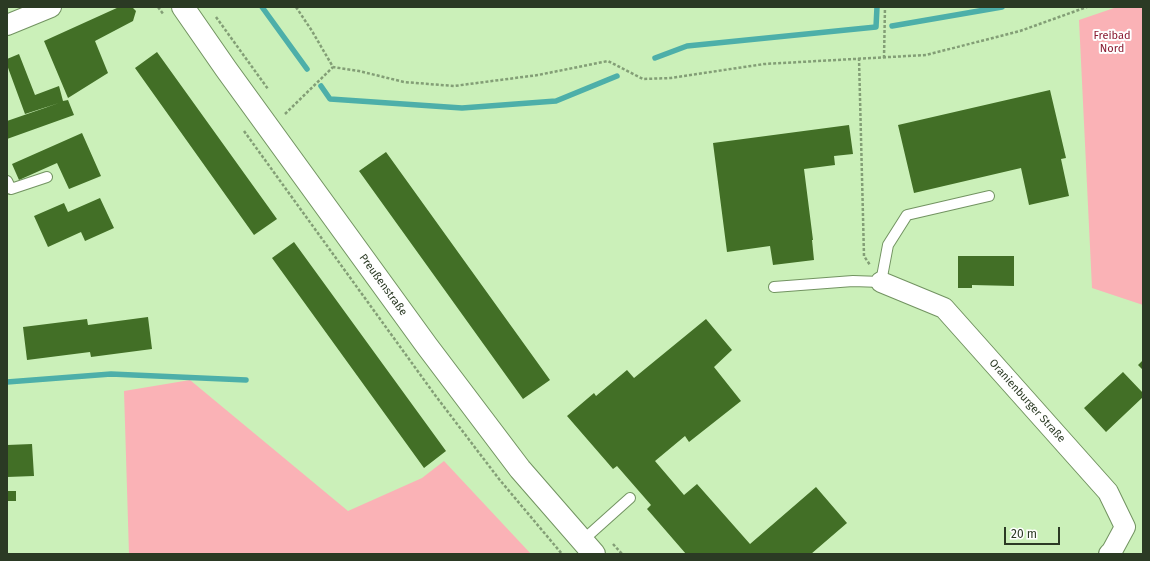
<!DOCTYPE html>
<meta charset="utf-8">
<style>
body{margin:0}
#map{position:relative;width:1150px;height:561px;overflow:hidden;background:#cbf0b9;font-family:"Fira Sans",sans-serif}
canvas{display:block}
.frame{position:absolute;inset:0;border:8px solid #2b3a24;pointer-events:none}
.scale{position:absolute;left:1004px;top:527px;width:56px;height:18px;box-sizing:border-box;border:2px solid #2b3a24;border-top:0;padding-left:5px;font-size:12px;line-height:14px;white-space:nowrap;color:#2b3a24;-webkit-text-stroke:3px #fff;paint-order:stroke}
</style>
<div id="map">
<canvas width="1150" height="561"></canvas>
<div class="frame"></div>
<div class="scale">20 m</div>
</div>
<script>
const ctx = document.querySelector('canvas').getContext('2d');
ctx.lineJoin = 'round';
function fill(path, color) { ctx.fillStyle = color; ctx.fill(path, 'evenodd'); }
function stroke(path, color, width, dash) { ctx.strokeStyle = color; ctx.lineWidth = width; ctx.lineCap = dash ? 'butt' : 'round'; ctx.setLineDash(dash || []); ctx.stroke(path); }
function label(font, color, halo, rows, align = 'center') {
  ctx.font = font + ' "Fira Sans",sans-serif'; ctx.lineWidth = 4; ctx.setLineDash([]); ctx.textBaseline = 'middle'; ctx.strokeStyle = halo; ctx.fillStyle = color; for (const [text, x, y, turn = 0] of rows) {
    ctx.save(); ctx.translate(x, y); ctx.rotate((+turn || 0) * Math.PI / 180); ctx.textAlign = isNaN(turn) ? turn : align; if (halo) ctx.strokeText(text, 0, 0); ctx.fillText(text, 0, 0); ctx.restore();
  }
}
fill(new Path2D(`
 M1117,7H1143V305L1092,288L1079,20Z
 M190,380L348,511L422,478L444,461L531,554H129L124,391Z`), '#fab2b6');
stroke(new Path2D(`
 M262,7L307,69
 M892,26L1002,7
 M655,58L687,46L876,27L877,7
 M321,86L330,99L462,108L556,101L617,76
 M7,382L111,374L246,380`), '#4dafa9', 5.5);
fill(new Path2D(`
 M119,7H132L136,11L133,21L95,41L108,73L68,98L44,41Z
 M157,52L277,219L254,235L135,68Z
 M19,54L35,95L59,86L63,101L68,100L74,115L7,139V121L59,103L25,114L7,65V59Z
 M1050,90L1066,158L1061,159L1069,196L1029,205L1021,168L914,193L898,125Z
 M849,125L853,154L834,156L835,165L804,169L813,240H812L814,260L773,265L770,246L727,252L713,143Z
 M82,133L101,176L69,189L57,163L19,180L12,164Z
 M386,152L550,380L523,399L359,171Z
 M100,198L114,228L85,241L81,232L48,247L34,216L64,203L68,212Z
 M294,242L446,451L424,468L272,258Z
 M958,256H1014V286L972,285V288H958Z
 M148,317L152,349L91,357L90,352L27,360L23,327L87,319L88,325Z
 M706,319L732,350L714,367L741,401L689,442L685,436L655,461L684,495L697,484L750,544L816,487L847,523L811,554H686L647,509L651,505L617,466L613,469L567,416L594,393L596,396L627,370L634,378Z
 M1143,360V370L1138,365Z
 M1123,372L1143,393V397L1106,432L1084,408Z
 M32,444L34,476L7,477V445Z
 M7,491H16V501H7Z`), '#426f26');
const lane = new Path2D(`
 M7,181L11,189L47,177
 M774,287L853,281L881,282L888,245L907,215L989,196
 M582,541L630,498`);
const street = new Path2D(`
 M7,25L51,7
 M881,282L944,308L1108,492L1125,527L1112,551L1109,554`);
const secondary = new Path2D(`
 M183,7L226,69L427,346L520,469L594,554`);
stroke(lane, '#729361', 12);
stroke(street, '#729361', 22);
stroke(secondary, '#729361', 24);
stroke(new Path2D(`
 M158,7L164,15
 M296,7L312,31L333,67L359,71L404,82L454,86L538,75L608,61L643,79L671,78L764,64L926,55L1020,31L1087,7
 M216,17L268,89
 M859,58L864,256L870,265
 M884,58L885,7
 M285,114L333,67
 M244,131L435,395L499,479L562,554
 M613,544L622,554`), '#839e76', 2.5, [3, 2]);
stroke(lane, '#fff', 10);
stroke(street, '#fff', 20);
stroke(secondary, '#fff', 22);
label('11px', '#891a30', '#fff', [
 ["Freibad",1112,36],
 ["Nord",1112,49]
]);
label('11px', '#2b3a24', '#fff', [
 ["Preußenstraße",383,285,54],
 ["Oranienburger Straße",1027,401,48]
]);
</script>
